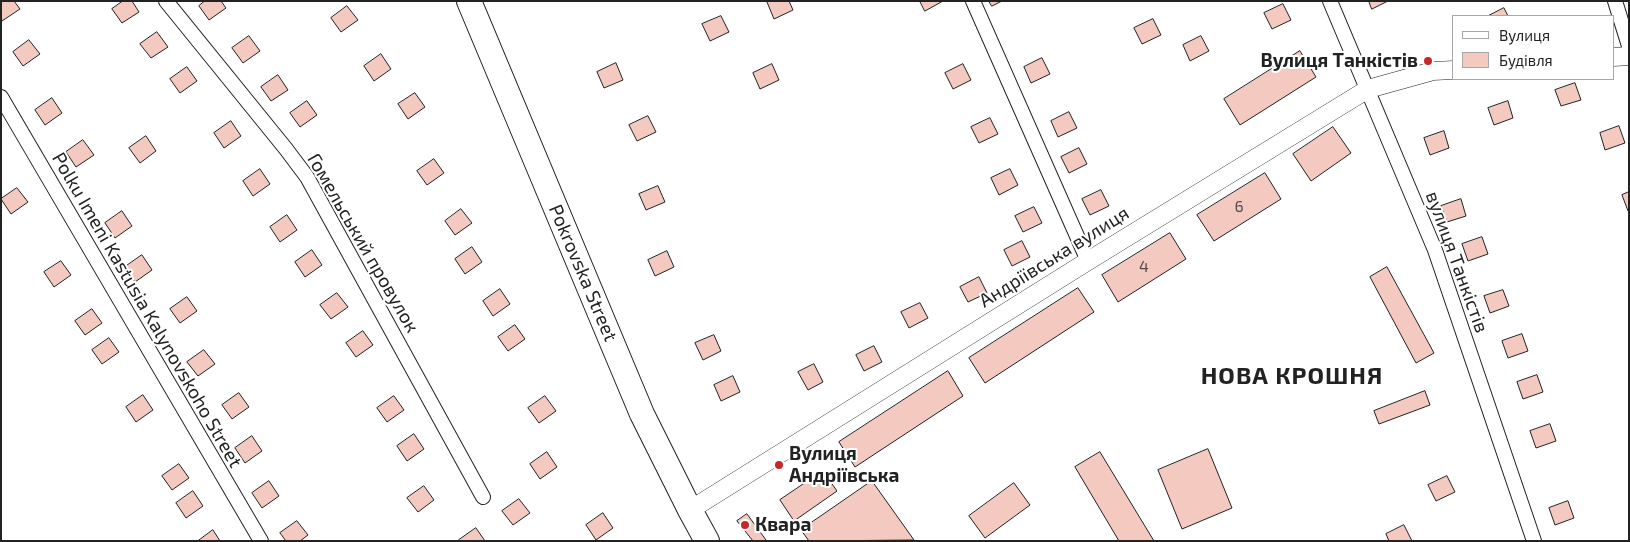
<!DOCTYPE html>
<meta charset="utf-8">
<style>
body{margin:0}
#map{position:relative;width:1630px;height:542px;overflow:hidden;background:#fff;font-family:"Exo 2",sans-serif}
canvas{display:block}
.frame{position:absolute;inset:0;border:2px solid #222;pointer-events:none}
.legend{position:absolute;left:1452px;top:15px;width:162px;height:65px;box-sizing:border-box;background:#fff;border:1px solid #a7a7a7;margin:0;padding:6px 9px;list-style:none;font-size:15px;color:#222}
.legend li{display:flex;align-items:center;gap:10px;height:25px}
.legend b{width:25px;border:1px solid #a7a7a7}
</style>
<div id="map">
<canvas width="1630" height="542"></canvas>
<div class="frame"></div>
<ul class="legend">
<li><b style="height:6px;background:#fff"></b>Вулиця</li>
<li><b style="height:14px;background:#f3c9c0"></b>Будівля</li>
</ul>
</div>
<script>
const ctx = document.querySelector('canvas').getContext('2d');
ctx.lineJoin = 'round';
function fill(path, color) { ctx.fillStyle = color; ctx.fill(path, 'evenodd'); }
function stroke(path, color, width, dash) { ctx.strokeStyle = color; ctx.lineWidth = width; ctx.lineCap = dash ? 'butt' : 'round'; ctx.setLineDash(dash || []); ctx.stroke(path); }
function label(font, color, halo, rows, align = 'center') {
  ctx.font = font + ' "Exo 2",sans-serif'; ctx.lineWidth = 4; ctx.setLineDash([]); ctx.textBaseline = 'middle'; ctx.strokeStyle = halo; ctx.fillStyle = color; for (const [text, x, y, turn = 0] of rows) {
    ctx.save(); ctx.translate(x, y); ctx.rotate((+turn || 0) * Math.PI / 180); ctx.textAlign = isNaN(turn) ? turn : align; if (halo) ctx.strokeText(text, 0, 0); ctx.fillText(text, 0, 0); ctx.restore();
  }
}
const building = new Path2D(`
 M1,1H14L20,9L2,21Z
 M123,1H132L139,12L122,23L112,9Z
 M205,1H221L226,8L209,20L199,6Z
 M769,1H789L793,10L774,19L767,2Z
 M920,1H943L925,11Z
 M989,1H1002L992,6Z
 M1369,1H1388L1372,9Z
 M1283,4L1291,20L1272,29L1264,13Z
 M347,6L358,20L341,32L331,18Z
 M1504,8L1508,16H1488Z
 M721,16L729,32L710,41L702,24Z
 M1153,19L1161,35L1142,44L1134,28Z
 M157,32L168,47L151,58L140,44Z
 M249,36L260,51L243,63L232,48Z
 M1201,36L1209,51L1190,61L1183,45Z
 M29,40L40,54L23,66L13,52Z
 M1300,51L1316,77L1240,125L1224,99Z
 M381,54L391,69L374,81L364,66Z
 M1042,58L1050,74L1031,83L1024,67Z
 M616,63L623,80L604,88L597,72Z
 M772,64L779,80L760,89L753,73Z
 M963,64L971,80L953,89L945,73Z
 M187,67L197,81L180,93L170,79Z
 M278,75L288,90L271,101L261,87Z
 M1575,83L1581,100L1561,106L1555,90Z
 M415,93L425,107L408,119L398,104Z
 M52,98L62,113L45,125L35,110Z
 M307,101L317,115L300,127L290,113Z
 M1508,101L1513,118L1494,125L1488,108Z
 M1069,112L1077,128L1058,137L1051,121Z
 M648,116L656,132L637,141L629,125Z
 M990,118L998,134L979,143L971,127Z
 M231,121L241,136L224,148L214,133Z
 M1619,126L1625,143L1605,150L1600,133Z
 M1333,127L1351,153L1311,181L1293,154Z
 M1444,131L1449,148L1430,155L1424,138Z
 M146,136L156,151L140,163L129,148Z
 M83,140L94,155L76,167L66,152Z
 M1079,148L1087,164L1069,173L1061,157Z
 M434,159L444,173L427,185L417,171Z
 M260,169L270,184L253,196L243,181Z
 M1010,169L1018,185L999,195L991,178Z
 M1265,173L1281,199L1214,241L1197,215Z
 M658,186L665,202L646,210L639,194Z
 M17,188L28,202L11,214L1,199Z
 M1101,190L1109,206L1090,215L1082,199Z
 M1629,192V211H1628L1622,195Z
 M1461,199L1466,216L1447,222L1441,206Z
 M1034,207L1042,223L1023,232L1015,216Z
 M461,209L472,223L455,235L445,221Z
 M122,211L132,226L115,238L105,223Z
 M287,215L297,230L280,242L270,227Z
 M1170,233L1186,259L1118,302L1102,275Z
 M1482,237L1488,254L1468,261L1462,244Z
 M1022,241L1030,257L1012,266L1004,250Z
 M472,247L482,262L465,274L455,259Z
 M312,250L322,265L305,277L295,262Z
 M667,251L674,267L655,276L648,260Z
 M142,255L152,270L135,282L125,267Z
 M61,261L71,275L54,287L44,272Z
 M1387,267L1434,353L1416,363L1370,277Z
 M979,277L987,293L968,302L960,287Z
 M1078,288L1094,312L985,383L969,358Z
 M500,289L510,304L493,316L483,301Z
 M1503,290L1509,306L1490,313L1484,296Z
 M337,293L348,307L331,319L320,305Z
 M187,297L197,311L180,323L170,309Z
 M920,303L928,318L909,328L901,312Z
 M92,309L102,323L85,335L75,321Z
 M515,325L525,339L508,351L498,337Z
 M363,331L373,345L356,357L346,343Z
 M1522,334L1528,351L1508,358L1502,341Z
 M714,335L721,351L703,360L695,343Z
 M109,338L119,352L102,364L92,350Z
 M874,346L882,362L864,371L856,355Z
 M204,350L215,364L198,376L187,362Z
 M814,364L823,382L808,390L798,372Z
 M948,371L963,396L855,467L839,442Z
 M1537,375L1543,392L1523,399L1517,382Z
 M733,376L740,392L721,401L714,385Z
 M1425,391L1430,405L1379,424L1374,411Z
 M239,393L249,407L232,419L222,405Z
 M143,395L153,410L136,422L126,407Z
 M394,396L404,410L387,422L377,408Z
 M545,396L556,411L539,423L528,408Z
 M1550,424L1556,441L1536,448L1530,431Z
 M414,434L424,449L407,461L397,446Z
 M252,436L262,451L245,463L235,448Z
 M1208,449L1232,508L1182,529L1158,470Z
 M547,452L557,467L540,479L530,464Z
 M1100,452L1154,541H1119L1075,467Z
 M179,464L189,478L172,490L162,476Z
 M823,471L837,491L794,521L780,500Z
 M1447,476L1455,492L1436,501L1428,485Z
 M269,481L279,496L262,508L252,493Z
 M872,481L914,540L809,541L801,530Z
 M1014,483L1030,505L985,538L969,516Z
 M424,486L434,500L418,512L407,498Z
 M193,491L203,506L186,518L176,503Z
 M519,499L530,513L513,525L502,511Z
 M1568,501L1574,518L1555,525L1549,508Z
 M603,513L613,528L596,540L586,525Z
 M747,514L766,540L765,541H753L737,521Z
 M297,521L308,535L300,541H286L280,533Z
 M1404,525L1412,541H1389L1386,534Z
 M476,528L485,541H460L459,540Z
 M213,530L220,541H198Z`);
fill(building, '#f3c9c0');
stroke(building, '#222', 1);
const minor = new Path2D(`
 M166,1L286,149L307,177L483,497
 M973,1L1088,261
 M1330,1L1435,250L1534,541
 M1615,1L1629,46
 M1,97L261,541`);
const tertiary = new Path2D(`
 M1614,57L1629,56
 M690,510L1088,261L1368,89L1433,71L1454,70`);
const trunk = new Path2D(`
 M469,1L642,414L690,510L707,541`);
stroke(minor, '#222', 16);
stroke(tertiary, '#222', 19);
stroke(trunk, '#222', 26);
stroke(minor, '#fff', 14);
stroke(tertiary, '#fff', 18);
stroke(trunk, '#fff', 24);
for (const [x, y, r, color] of [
 [1428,61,5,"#c62828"],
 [779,465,5,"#c62828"],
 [745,525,5,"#c62828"]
]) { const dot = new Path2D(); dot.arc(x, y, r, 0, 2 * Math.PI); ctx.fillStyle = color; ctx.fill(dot); stroke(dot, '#fff', 2); }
label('16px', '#564c4a', null, [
 ["6",1239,207],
 ["4",1144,267]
]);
label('bold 19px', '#222', '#fff', [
 ["Вулиця Танкістів",1418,61,"right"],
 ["Вулиця",789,454],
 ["Андріївська",789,476],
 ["Квара",755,525]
], 'left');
label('19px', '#222', '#fff', [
 ["Гомельський провулок",363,243,60],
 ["Андріївська вулиця",1054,257,-32],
 ["вулиця Танкістів",1457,262,70],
 ["Pokrovska Street",583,273,67],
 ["Polku Imeni Kastusia Kalynovskoho Street",147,310,60]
]);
ctx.letterSpacing = '1px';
label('bold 24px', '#222', '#fff', [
 ["НОВА КРОШНЯ",1292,376]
]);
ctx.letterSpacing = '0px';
</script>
